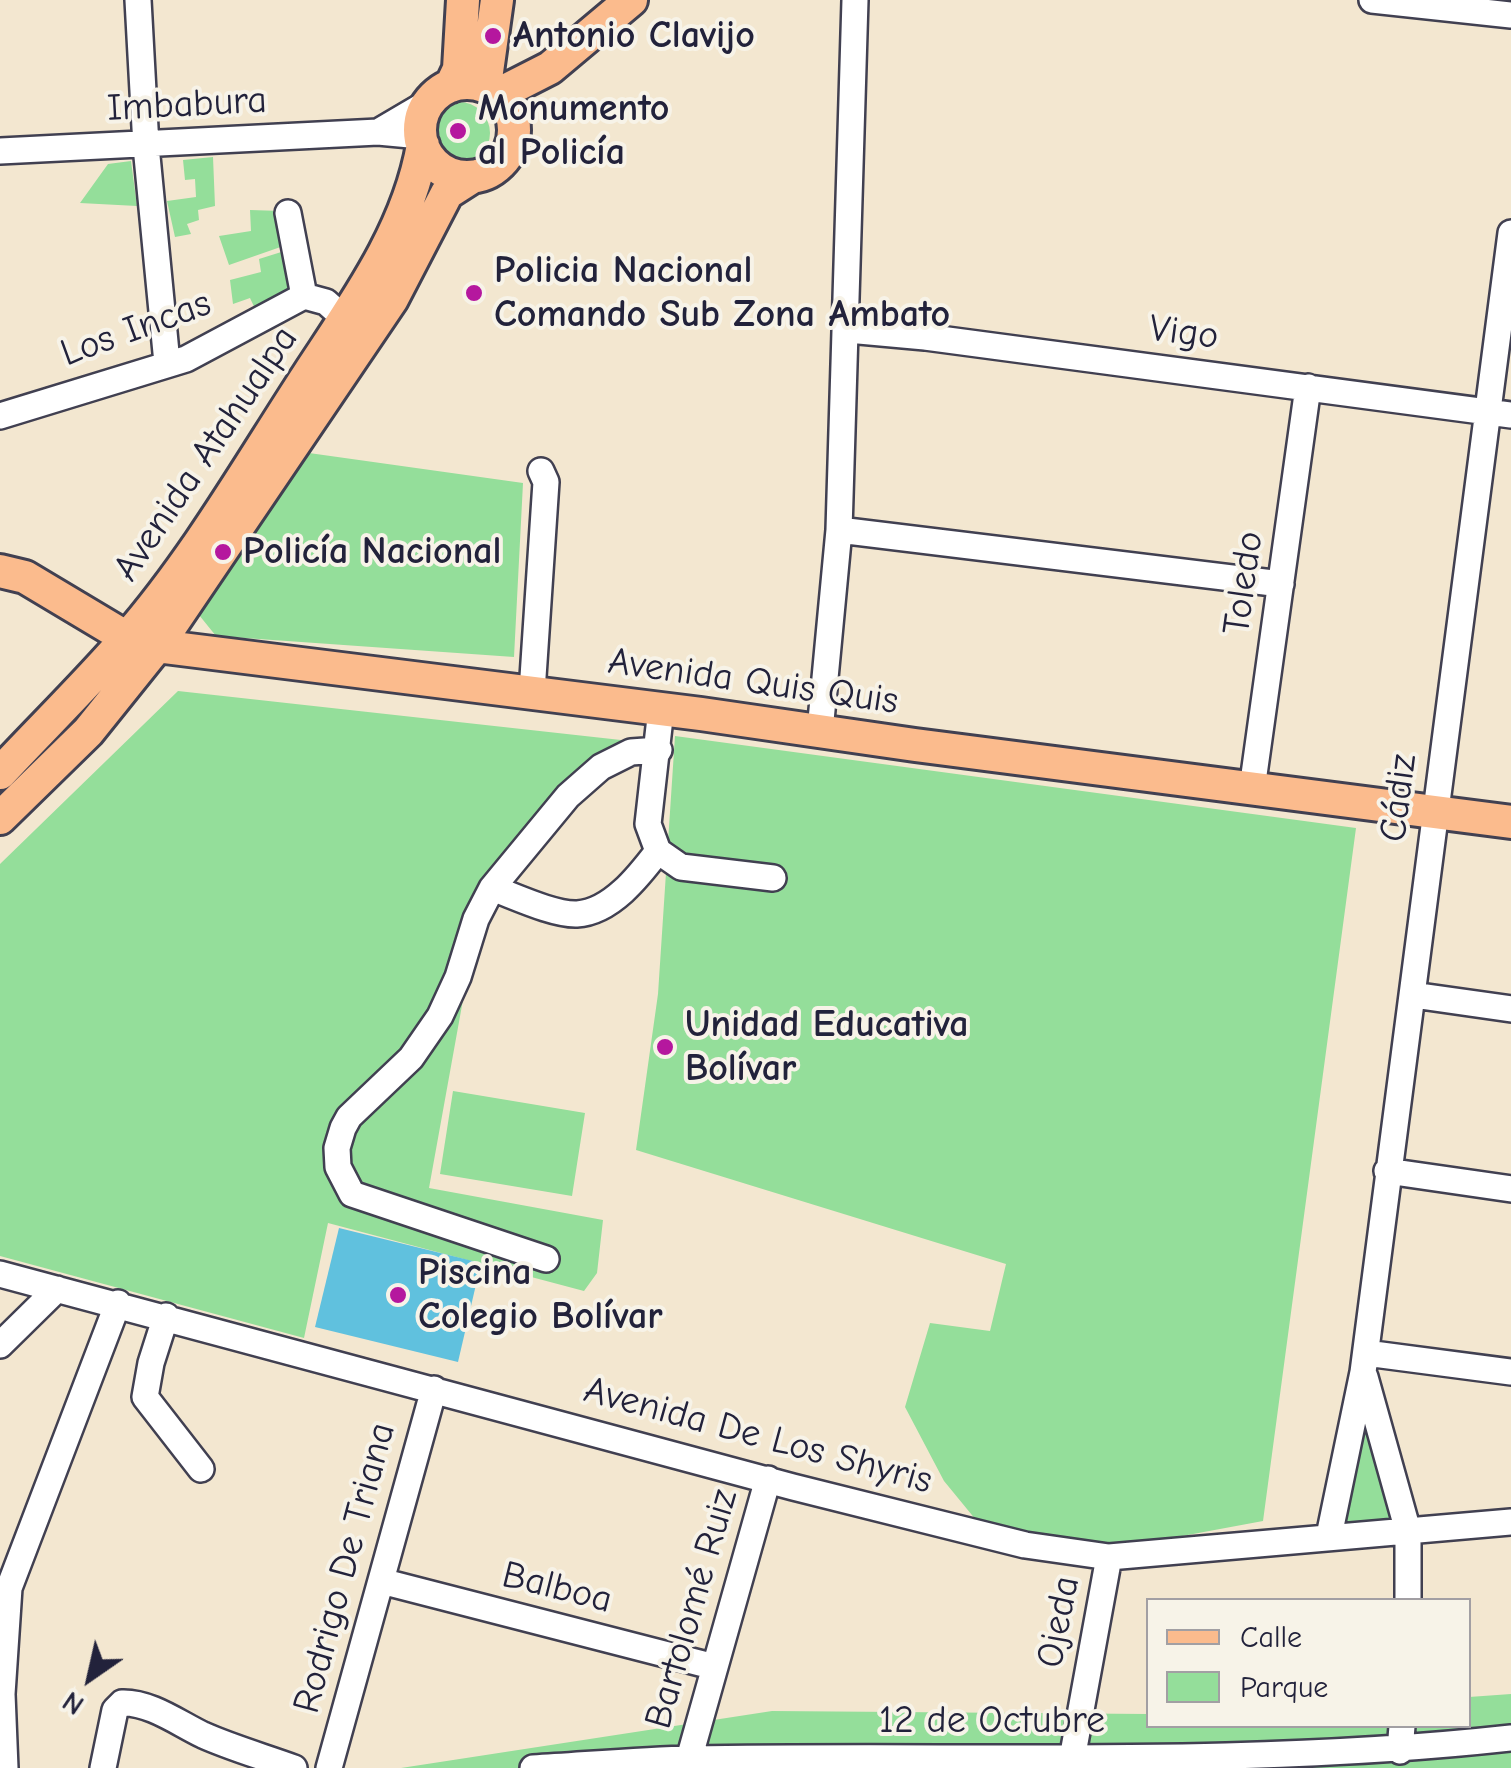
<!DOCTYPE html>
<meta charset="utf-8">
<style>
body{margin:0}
#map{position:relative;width:1511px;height:1768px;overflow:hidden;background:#f3e7d0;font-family:"Comic Neue",sans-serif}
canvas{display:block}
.legend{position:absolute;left:1146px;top:1598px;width:325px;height:130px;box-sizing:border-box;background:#f7f3e8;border:2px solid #a29fa3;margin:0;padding:12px 18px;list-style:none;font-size:30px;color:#22223b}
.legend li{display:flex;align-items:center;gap:20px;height:50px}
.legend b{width:50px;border:2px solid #a29fa3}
.north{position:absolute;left:40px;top:1628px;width:100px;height:100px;-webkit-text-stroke:8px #f7f3e8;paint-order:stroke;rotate:214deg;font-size:28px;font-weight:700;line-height:40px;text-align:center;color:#22223b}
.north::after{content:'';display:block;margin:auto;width:35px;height:45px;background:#22223b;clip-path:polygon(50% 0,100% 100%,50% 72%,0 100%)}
</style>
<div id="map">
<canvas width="1511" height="1768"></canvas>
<ul class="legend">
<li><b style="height:12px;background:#fbbb8d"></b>Calle</li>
<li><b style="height:28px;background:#94de9a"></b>Parque</li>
</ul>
<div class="north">N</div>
</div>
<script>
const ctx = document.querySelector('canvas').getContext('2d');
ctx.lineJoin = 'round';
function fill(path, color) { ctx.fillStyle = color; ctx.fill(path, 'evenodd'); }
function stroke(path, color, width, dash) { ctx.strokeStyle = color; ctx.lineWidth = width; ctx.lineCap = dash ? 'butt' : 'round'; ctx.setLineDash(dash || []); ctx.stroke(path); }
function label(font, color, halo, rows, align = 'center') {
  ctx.font = font + ' "Comic Neue",sans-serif'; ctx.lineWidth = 8; ctx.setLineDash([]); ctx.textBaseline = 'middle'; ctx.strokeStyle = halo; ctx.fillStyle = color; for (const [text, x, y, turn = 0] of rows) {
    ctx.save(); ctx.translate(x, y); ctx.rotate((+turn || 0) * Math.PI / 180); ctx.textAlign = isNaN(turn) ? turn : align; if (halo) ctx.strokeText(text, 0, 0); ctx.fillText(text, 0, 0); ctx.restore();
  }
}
fill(new Path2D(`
 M428 133a31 31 0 1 1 62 0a31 31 0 1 1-62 0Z
 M213,157L215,206L198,210L199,220L187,224L191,234L175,237L167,201L196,197L195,179L185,180L183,160Z
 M131,161L137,206L80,203L108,164Z
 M250,210L282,211L292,243L229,265L219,236L251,231Z
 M294,248L305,289L259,317L250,298L233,304L230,280L261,272L259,259Z
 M309,453L523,483L514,657L216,636L199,615Z
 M178,691L639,742L483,889L429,1188L603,1220L597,1273L584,1291L328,1223L304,1338L0,1256V864Z
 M675,736L1356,828L1263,1521L1107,1550L976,1520L944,1481L905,1407L930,1323L990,1331L1006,1264L636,1150L658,994Z
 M453,1091L585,1113L572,1196L440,1174Z
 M1362,1413L1399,1520L1340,1532Z
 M1511,1694V1768H401L772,1711L1148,1714V1726H1468L1469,1697Z`), '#94de9a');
fill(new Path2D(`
 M339,1228L481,1263L458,1362L315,1327Z`), '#60c1de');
const minor = new Path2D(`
 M138,0L146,146L167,363
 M1372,0L1511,15
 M378,132L429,102
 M0,151L378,132L421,136
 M288,213L304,296
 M848,330L925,337L1511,415
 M0,416L186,359L304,296L326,302L345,319
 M839,530L1281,584
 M532,692L546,482L541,471
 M661,709L648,824L658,851L681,867L773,878
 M820,731L839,530L855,0
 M1252,789L1308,387
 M492,888C514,896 554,915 577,914C611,912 639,876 658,851
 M1413,995L1511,1009
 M1387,1171L1511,1189
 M546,1259L352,1194L338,1167L337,1148L343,1128L349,1117L411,1058L440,1016L458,977L476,919L492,888L568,796L601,767L631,752L659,750
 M0,1274L793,1487L1025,1545L1109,1557L1511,1522
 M166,1316L151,1363L145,1397L201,1469
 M0,1345L57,1289
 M1366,1353L1511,1372
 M1365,1377L1408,1531V1600
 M1329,1536L1363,1372L1511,233
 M381,1581L715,1667
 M1400,1751L1402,1726
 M689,1759L768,1479
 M1072,1759L1109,1557
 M5,1768L2,1694L9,1588L118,1303
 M103,1768L115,1710L122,1703C150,1702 178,1723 203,1735C232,1748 264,1757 294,1768
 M329,1768L434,1389
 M533,1768C586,1765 639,1760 692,1759C965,1754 1240,1768 1511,1738`);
const major = new Path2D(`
 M420 130a47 47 0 1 1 94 0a47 47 0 1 1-94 0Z
 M451,86L459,69L463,0
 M485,86L497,0
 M499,94L550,68L631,0
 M0,571L25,577L127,638L157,646L701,714L915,745L1511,822
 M0,773C42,728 86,685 126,639C196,559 250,464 308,375C355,303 408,231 423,145
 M0,818L88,732L157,646L392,299L447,193L472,177`);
stroke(minor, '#414051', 30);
stroke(major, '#414051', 38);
stroke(minor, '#fff', 25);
stroke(major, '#fbbb8d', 32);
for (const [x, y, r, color] of [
 [493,36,10,"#b5179e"],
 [458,131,10,"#b5179e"],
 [474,293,10,"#b5179e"],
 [223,552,10,"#b5179e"],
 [665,1047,10,"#b5179e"],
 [398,1295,10,"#b5179e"]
]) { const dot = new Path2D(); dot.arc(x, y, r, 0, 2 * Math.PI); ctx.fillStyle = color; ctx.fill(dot); stroke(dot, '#f7f3e8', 4); }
label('bold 38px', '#22223b', '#f7f3e8', [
 ["Antonio Clavijo",513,36],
 ["Monumento",478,109],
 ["al Policía",478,153],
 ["Policia Nacional",494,271],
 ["Comando Sub Zona Ambato",494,315],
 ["Policía Nacional",243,552],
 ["Unidad Educativa",685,1025],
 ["Bolívar",685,1069],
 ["Piscina",418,1273],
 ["Colegio Bolívar",418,1317]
], 'left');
label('38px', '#22223b', '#f7f3e8', [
 ["Imbabura",187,105,-3],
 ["Los Incas",136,329,-20],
 ["Vigo",1184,333,7],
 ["Avenida Atahualpa",206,454,-56],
 ["Toledo",1244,583,-82],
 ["Avenida Quis Quis",753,682,8],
 ["Cádiz",1399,798,-83],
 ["Avenida De Los Shyris",758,1436,15],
 ["Rodrigo De Triana",345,1568,-75],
 ["Balboa",557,1588,14],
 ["Bartolomé Ruiz",692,1609,-74],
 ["Ojeda",1059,1622,-79],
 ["12 de Octubre",992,1721]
]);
</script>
